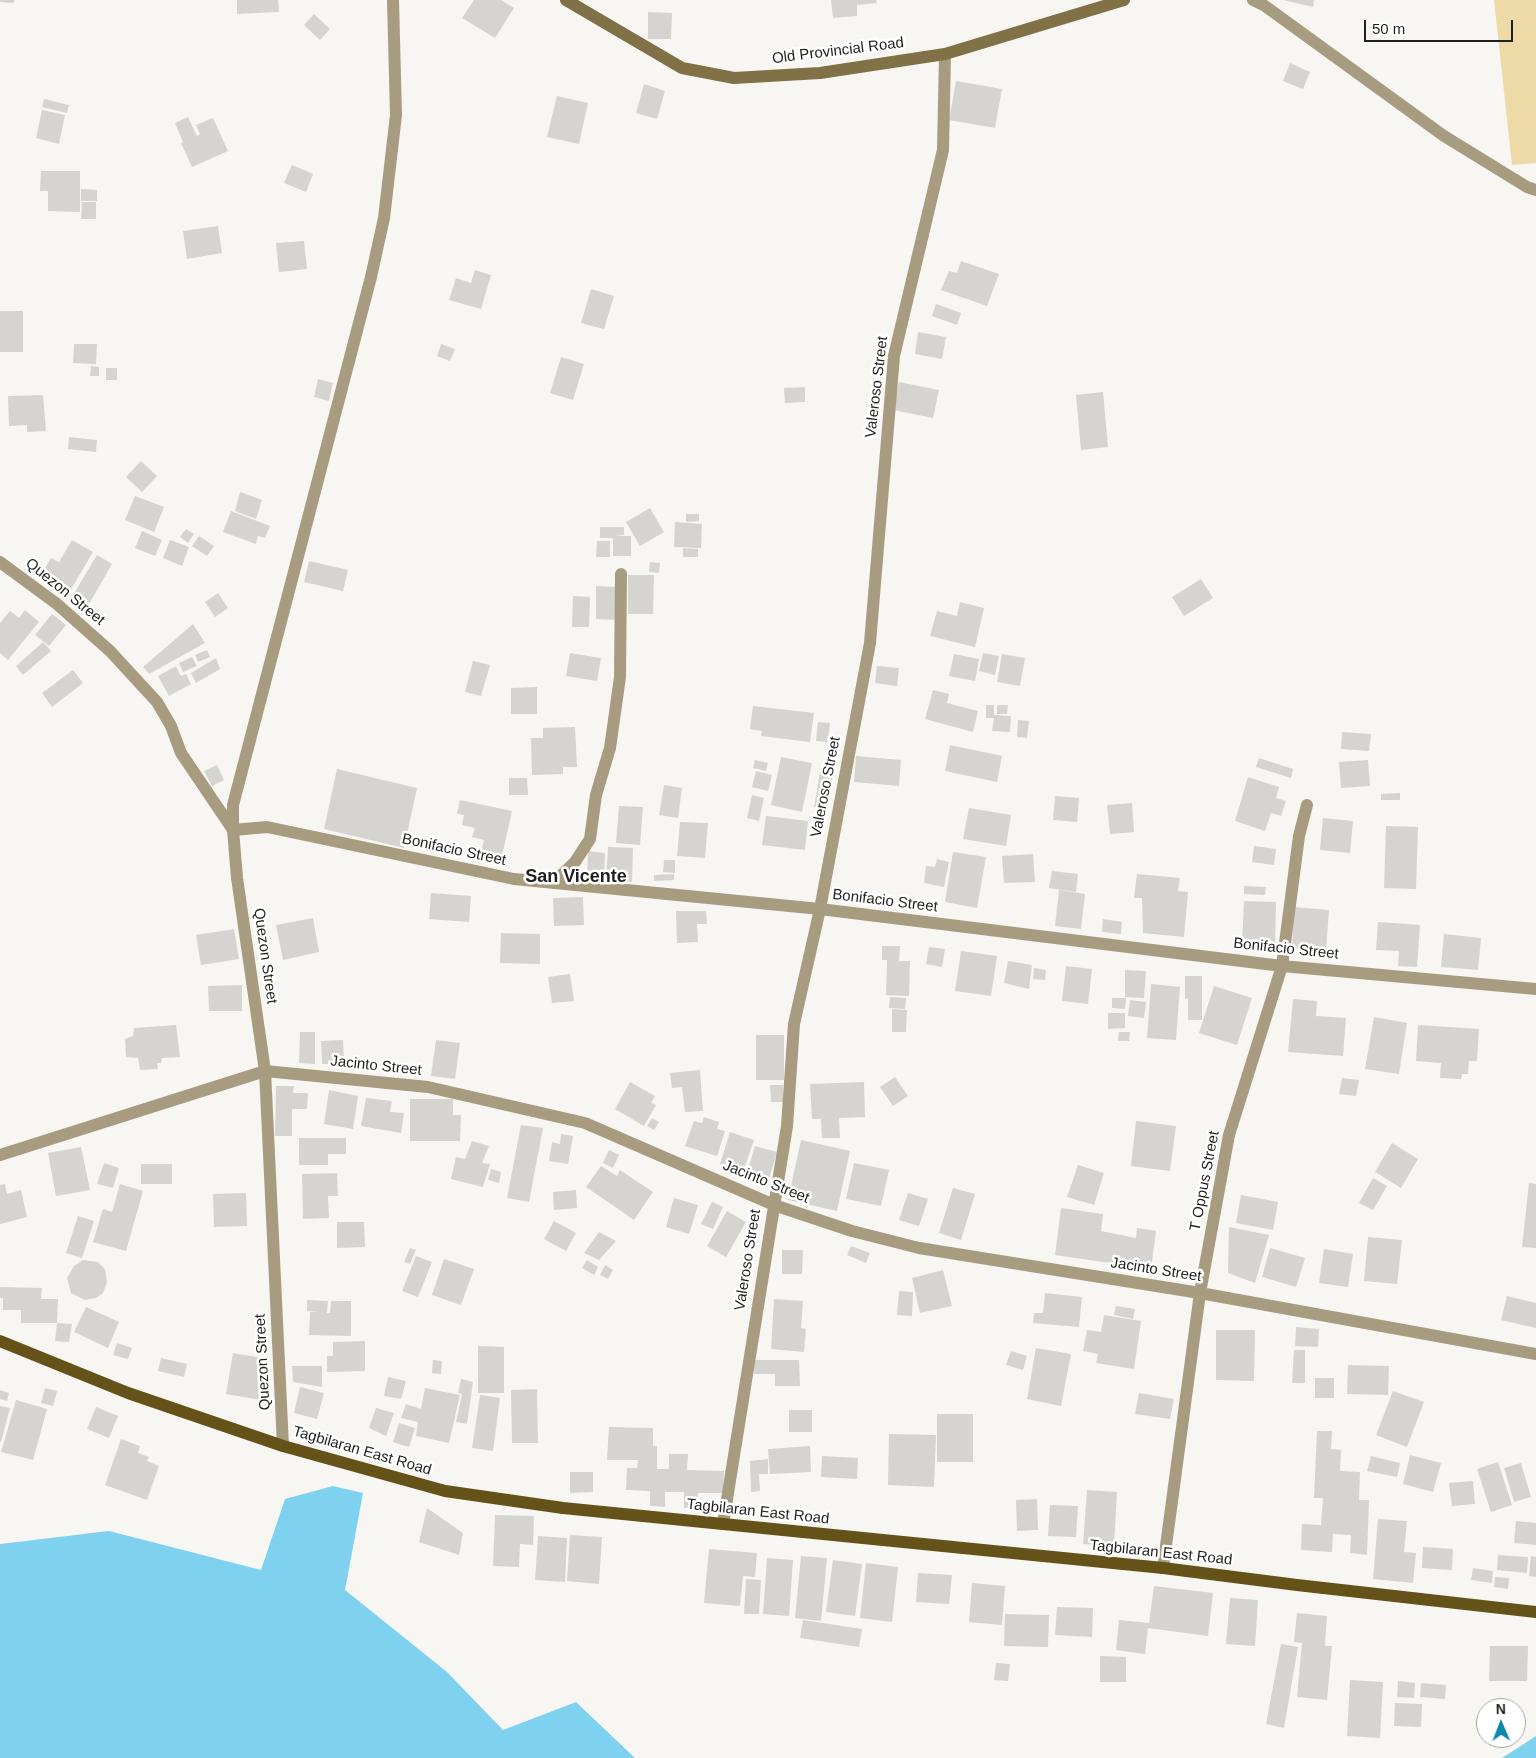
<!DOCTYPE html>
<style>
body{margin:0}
#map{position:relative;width:1536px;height:1758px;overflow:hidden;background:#f8f6f2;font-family:Helvetica,sans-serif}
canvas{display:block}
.north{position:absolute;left:1476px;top:1698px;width:50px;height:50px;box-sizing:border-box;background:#fff;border:1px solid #a5a5a5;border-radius:50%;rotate:359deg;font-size:14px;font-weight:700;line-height:20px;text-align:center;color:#1f1f1d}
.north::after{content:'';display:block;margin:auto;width:18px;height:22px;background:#0b89ab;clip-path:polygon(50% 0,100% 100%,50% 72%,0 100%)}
.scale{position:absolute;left:1364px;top:20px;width:149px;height:22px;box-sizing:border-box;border:2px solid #1f1f1d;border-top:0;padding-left:6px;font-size:15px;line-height:18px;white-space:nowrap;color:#1f1f1d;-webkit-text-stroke:4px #fff;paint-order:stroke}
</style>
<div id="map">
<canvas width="1536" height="1758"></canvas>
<div class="north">N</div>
<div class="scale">50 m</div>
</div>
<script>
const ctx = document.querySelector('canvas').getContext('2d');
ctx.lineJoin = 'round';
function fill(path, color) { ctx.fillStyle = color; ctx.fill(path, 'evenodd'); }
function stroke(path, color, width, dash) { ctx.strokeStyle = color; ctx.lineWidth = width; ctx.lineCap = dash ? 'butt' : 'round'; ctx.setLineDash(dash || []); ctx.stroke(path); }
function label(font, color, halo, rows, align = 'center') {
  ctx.font = font + ' Helvetica,sans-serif'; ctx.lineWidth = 5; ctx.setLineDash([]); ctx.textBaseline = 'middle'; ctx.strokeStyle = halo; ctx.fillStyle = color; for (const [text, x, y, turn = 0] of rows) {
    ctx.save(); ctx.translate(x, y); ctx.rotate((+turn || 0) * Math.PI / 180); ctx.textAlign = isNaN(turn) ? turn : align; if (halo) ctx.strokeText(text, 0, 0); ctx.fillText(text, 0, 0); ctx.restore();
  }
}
fill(new Path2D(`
 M1494,0H1536V163L1512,165Z`), '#eddaa7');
fill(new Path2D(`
 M333,1486L363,1493L345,1590L447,1672L503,1730L576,1702L635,1758H0V1544L109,1531L261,1570L285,1499Z
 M1536,1736V1758H1502Z`), '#7fd1f0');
fill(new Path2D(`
 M0,0H14V3L0,2Z
 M237,0H278L279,12L237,14Z
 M474,0H501L514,8L495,38L462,18Z
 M831,0H876L877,3L857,5V16L833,18Z
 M1283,0H1314L1313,7Z
 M648,12L672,13L671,39H648Z
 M314,14L330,29L320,40L304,25Z
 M1290,63L1310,72L1303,89L1283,81Z
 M956,81L1002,89L995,128L949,120Z
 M644,84L665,91L657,119L636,113Z
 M557,96L588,103L579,144L547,137Z
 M44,99L69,105L67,113L42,107Z
 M42,110L65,115L59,144L36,138Z
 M188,117L197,136L200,134L196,125L213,118L228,151L192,167L181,143L183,142L175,123Z
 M292,165L313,174L306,192L284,183Z
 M41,171H80V212L48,211V191H40Z
 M81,189L97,190V201H81Z
 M82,202H96V219H81Z
 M218,226L222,253L187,259L183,231Z
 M304,241L307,269L279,272L276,243Z
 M961,261L999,274L987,306L941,290L949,271L957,273Z
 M475,270L491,275L481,309L449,300L456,278L471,283Z
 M591,289L614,296L604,329L581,323Z
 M936,304L961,313L957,325L932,316Z
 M0,311H23V352H0Z
 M918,332L946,337L942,359L915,354Z
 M74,344H97L96,364L73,363Z
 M441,344L455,349L450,361L437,356Z
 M561,357L584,364L573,400L550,393Z
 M91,366L99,367V376H90Z
 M106,368H117V380H106Z
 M318,379L333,383L329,401L314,397Z
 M899,382L939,390L933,418L893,410Z
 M805,387V402L785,403L784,388Z
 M1103,392L1108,447L1081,450L1076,395Z
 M43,395L46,431L27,432V425L9,426L8,396Z
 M69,437L97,440L96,452L68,449Z
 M141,461L157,476L142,492L126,477Z
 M240,492L262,500L256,519L235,511Z
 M135,496L164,507L154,532L125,520Z
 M650,508L664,532L640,546L626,522Z
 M231,511L270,526L265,538L258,536L256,544L223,532Z
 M686,514H699V521L686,522Z
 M675,522L702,524L701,548L674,547Z
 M600,527H624V535L613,536V538H600Z
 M186,529L194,534L188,543L180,537Z
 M142,531L162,540L155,556L135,548Z
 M199,536L214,546L207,556L192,546Z
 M613,536H631V556H613Z
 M72,540L93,552L70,591L41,575L51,558L59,562Z
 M170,540L189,547L182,566L163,558Z
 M597,541H610V557H596Z
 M683,548L698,549V557H683Z
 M97,555L112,564L89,604L73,595Z
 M309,561L348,570L343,591L304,582Z
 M650,562L660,563L659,573L649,572Z
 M628,575H654L653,614H628Z
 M1201,579L1213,598L1184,616L1172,597Z
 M596,586L616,587V620L596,619Z
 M218,593L228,608L215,617L205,602Z
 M573,596L590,597L589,627H572Z
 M960,602L984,608L975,647L930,636L937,611L957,616Z
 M25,610L39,622L8,660L0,653V623L10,611L19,618Z
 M52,614L66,625L49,646L35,635Z
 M193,624L205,643L149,674L143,667Z
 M43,642L51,651L23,675L16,666Z
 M207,650L210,657L198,662L195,655Z
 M570,653L601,658L597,681L566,676Z
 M983,653L999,656L995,675L979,671Z
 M954,654L979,659L975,681L949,676Z
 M1002,654L1025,658L1020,686L997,682Z
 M192,657L197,666L183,672L179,663Z
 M216,658L220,669L196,683L191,673Z
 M473,661L490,665L481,696L465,692Z
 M176,666L181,676L186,674L191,684L169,696L158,676Z
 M877,666L899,668L897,686L875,683Z
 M73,670L83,683L52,707L42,693Z
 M537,687V714H511V688Z
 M933,690L949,694L947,703L978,711L973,732L925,719Z
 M986,705H994V715L1011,716L1010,732L992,731L994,718H986Z
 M997,705H1008L1007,714H997Z
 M753,706L814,713L810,742L761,736L762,731L750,729Z
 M1018,720L1029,721L1027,738L1017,737Z
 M818,722L830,723L828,742L816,741Z
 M575,727L577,767H563V774L532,775L531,738H543V728Z
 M1342,732L1371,734L1369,751L1341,749Z
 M950,745L1002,756L997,782L945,771Z
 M856,756L901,760L899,786L854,782Z
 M781,757L812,763L802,812L771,805Z
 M1259,758L1293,769L1291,778L1256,767Z
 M755,760L768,763L766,771L753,768Z
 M1368,760L1370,786L1341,788L1339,762Z
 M217,765L224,780L212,786L204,771Z
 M821,767L834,770L826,809L814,807Z
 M337,769L417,788L404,848L324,829Z
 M756,771L772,775L768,791L752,787Z
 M1248,777L1279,787L1276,798L1286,801L1281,816L1271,813L1265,831L1235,821Z
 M509,778H527L528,795H509Z
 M664,785L682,788L678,818L659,815Z
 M1400,793V800H1381V794Z
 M752,795L764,798L759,821L747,818Z
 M1055,796L1079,798L1077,822L1053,820Z
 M460,800L512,811L502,856L481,851L484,840L472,837L475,828L462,825L464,815L457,814Z
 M1132,803L1134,832L1110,834L1107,805Z
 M619,806L643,807L640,845L616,843Z
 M969,808L1011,815L1006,846L963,839Z
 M766,816L808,821L805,850L762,845Z
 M1323,818L1353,821L1350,853L1320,850Z
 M680,822L708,823L705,858L677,856Z
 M1386,826L1418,827L1416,889L1384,888Z
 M1254,846L1276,849L1274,865L1252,862Z
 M608,847L633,848L632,882L606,880Z
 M588,851L605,853L604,881L587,880Z
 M953,852L986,857L977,908L945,902Z
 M1033,854L1035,882L1004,883L1002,856Z
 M937,859L949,862L944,887L924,883L926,866L935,867Z
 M664,860H675V873L663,872Z
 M1052,871L1078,874L1076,892L1049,888Z
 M674,874V880L654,881V875Z
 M1137,874L1180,878L1178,891L1188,892L1184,937L1143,933L1142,898H1134Z
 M1244,886L1266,887L1265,895L1244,894Z
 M1059,890L1085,894L1081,929L1055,926Z
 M431,893L471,896L469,922L429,919Z
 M583,897L584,925L554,926L553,898Z
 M1244,901L1276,902L1275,945L1242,944Z
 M1294,907L1329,910L1326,951L1292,949Z
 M676,911H706L707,924H697L698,942L677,943Z
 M313,918L319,952L283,960L276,925Z
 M1103,919L1122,922L1121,934L1102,932Z
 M1378,922L1420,925L1417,967L1398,966L1399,951L1376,950Z
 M234,929L239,959L201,965L196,935Z
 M501,933L540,934V964L500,963Z
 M1444,934L1481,938L1478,970L1441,967Z
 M882,946H900L899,961H910L909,996L886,995L887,960H882Z
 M929,947L945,949L942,967L926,964Z
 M961,951L997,956L991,996L955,991Z
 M1008,961L1032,965L1029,989L1004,983Z
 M1066,966L1092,969L1088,1004L1062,1001Z
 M1034,968L1046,970L1045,980L1033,979Z
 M1125,970L1146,971L1144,998L1125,997Z
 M570,974L574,1001L552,1003L548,977Z
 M1185,976H1202V1020H1188V998L1185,999Z
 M1151,984L1180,987L1176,1040L1147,1038Z
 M242,985V1011H209L208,986Z
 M1214,986L1252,998L1237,1045L1199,1033Z
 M890,997L906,998L905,1009L889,1008Z
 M1112,998H1126L1125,1009L1112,1008Z
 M1293,999L1317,1001L1316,1016L1346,1018L1343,1056L1288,1052Z
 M1130,1000L1146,1002L1144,1018L1128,1016Z
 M892,1009L907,1010L906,1032H892Z
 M1108,1013H1125V1028L1108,1029Z
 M1374,1017L1407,1023L1399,1074L1365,1069Z
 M176,1025L180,1057L162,1058L161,1063H157L158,1069L140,1070L138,1058L126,1057L125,1039L133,1036L134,1028Z
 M1418,1025L1479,1029L1477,1061H1469L1468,1074H1462L1461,1079L1440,1078L1441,1063L1416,1061Z
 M300,1032H315V1064L299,1063Z
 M1119,1032H1130L1129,1041H1118Z
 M756,1035H784V1080H756Z
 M343,1040L344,1064H322L321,1041Z
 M436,1040L460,1043L455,1079L431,1076Z
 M700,1070L703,1111L685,1112L682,1087L672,1088L670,1073Z
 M895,1077L908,1096L893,1106L880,1087Z
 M1342,1078L1359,1080L1356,1096L1339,1094Z
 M630,1082L655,1096L651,1103L656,1105L644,1126L615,1109Z
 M864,1082L865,1117L839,1118L840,1138H822L821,1119H812L810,1084Z
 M770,1085H783V1102H771Z
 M276,1086H294L293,1093H308L307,1109H292V1136H275Z
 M329,1090L358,1096L353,1129L324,1124Z
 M366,1098L392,1101L390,1112L404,1113L401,1133L361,1126Z
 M410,1099H453V1115H461L460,1141H410Z
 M704,1117L719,1122L717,1129L725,1131L717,1156L685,1146L694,1121L702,1123Z
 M652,1118L659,1122L654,1130L647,1126Z
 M1136,1121L1176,1126L1170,1171L1131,1166Z
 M521,1125L543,1128L529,1202L507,1198Z
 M730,1132L754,1140L743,1172L720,1164Z
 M561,1134L573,1136L568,1164L549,1161L552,1142L560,1144Z
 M299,1138H346V1154H328V1165H299Z
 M801,1140L850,1151L837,1211L788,1200Z
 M472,1141L489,1146L482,1163L490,1164L483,1187L451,1179L456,1157L465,1159Z
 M1392,1143L1418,1159L1401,1188L1375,1172Z
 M755,1146L777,1152L768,1182L746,1176Z
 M81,1147L90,1190L56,1196L48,1153Z
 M609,1150L619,1155L613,1168L603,1163Z
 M104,1163L119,1168L113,1188L97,1184Z
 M854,1163L889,1170L881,1206L846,1199Z
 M141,1164H172V1184H141Z
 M1078,1165L1104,1173L1094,1205L1067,1197Z
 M601,1166L617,1176L620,1170L653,1192L634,1220L586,1187Z
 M491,1169L501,1172L499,1183L488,1180Z
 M337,1173L338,1196H328L329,1218L303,1219L302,1174Z
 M1373,1178L1387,1186L1373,1210L1359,1203Z
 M1529,1183L1536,1184V1248L1522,1247Z
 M5,1184L7,1194L21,1190L27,1217L0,1224V1185Z
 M120,1184L143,1191L126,1251L93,1242L103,1209L112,1212Z
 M953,1188L975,1194L961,1240L939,1233Z
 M576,1190L577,1208L554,1210L553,1192Z
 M246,1193L247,1226L214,1227L213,1194Z
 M908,1193L928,1199L919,1226L899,1220Z
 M1241,1195L1278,1202L1273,1230L1236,1223Z
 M674,1198L698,1205L689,1234L666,1227Z
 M712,1202L723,1207L713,1229L701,1224Z
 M1061,1208L1103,1214L1101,1231L1136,1238L1137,1228L1156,1231L1151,1269L1055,1255Z
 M727,1211L746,1222L726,1257L707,1246Z
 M78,1216L94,1221L82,1258L66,1253Z
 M554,1221L576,1233L566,1251L544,1239Z
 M337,1222H364L365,1247L337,1248Z
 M1229,1227L1269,1235L1255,1283L1228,1273Z
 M599,1232L616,1241L599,1260L584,1253Z
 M1368,1237L1402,1240L1397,1284L1364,1281Z
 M851,1246L870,1253L866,1263L847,1255Z
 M410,1248L416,1250L410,1264L404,1262Z
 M1270,1248L1305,1258L1296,1287L1262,1277Z
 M1324,1249L1353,1254L1348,1287L1319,1283Z
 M782,1250H803L802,1274H782Z
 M416,1256L432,1262L418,1297L402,1291Z
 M444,1259L474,1269L461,1305L432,1295Z
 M83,1260L98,1262L105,1269L107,1282L103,1293L96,1298L85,1300L71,1293L67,1278L74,1266Z
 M587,1260L598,1267L594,1275L582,1268Z
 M605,1265L613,1270L608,1279L600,1275Z
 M943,1270L952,1306L920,1313L912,1278Z
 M0,1287L42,1288L41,1299H58L57,1323H21V1310H3V1298H0Z
 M899,1291L913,1292L912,1316L897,1315Z
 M1045,1293L1082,1297L1079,1327L1033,1323L1034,1313H1043Z
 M1507,1296L1536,1303V1328L1501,1320Z
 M774,1299L803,1301L801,1328L806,1329L804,1352L771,1349Z
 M307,1300L328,1301L327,1313H330L331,1301H351V1336L309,1335L310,1312H319L307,1311Z
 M1116,1306L1135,1309L1133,1319L1114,1315Z
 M86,1307L119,1322L108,1348L74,1332Z
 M1104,1315L1141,1321L1134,1369L1096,1363L1098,1354L1083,1351L1087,1330L1101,1332Z
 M57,1323L72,1324L69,1342L55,1341Z
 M1296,1327L1319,1329L1318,1347L1295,1346Z
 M1216,1330H1255L1254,1381L1216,1380Z
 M365,1341V1371L327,1372V1356H333V1342Z
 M117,1343L132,1348L128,1359L113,1355Z
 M478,1346L504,1347V1393H478Z
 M1036,1348L1071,1354L1061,1406L1027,1399Z
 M1294,1350H1305V1383H1292Z
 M1011,1351L1027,1356L1023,1370L1006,1365Z
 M233,1353L268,1359L261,1400L226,1394Z
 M161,1358L187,1364L184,1377L158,1371Z
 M433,1360L442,1361L441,1374L432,1373Z
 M754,1360H799L800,1386H775V1374H754Z
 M1348,1365L1389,1366L1388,1395L1347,1394Z
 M292,1366H322V1387L293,1382Z
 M388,1377L406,1381L401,1399L384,1396Z
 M1315,1378H1334V1398H1315Z
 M461,1379L473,1382L467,1424L456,1422L462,1394L458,1393Z
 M300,1387L324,1393L317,1419L294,1413Z
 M45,1388L57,1391L53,1406L41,1403Z
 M425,1388L460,1395L449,1443L416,1436L418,1422L401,1418L406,1404L421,1409Z
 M537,1389L538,1443H512L511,1390Z
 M0,1390L9,1393L7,1401L0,1399Z
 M1393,1391L1424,1402L1407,1447L1376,1435Z
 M1139,1393L1174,1399L1170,1419L1135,1414Z
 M480,1395L500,1398L493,1451L472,1448Z
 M16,1400L47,1409L33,1460L1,1452Z
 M0,1406L10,1408L1,1442H0Z
 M96,1407L118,1416L109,1438L87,1429Z
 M376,1408L394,1413L386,1436L369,1428Z
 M789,1410H812V1432H789Z
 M937,1414H973V1462H937Z
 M399,1423L415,1428L409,1447L393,1442Z
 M609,1427L653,1428V1446H657V1469H669V1454H688L687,1470L724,1471L723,1493H698L697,1508H684V1492H665V1507L650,1506V1491L626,1490L627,1468H637L638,1460H607Z
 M1317,1431H1332L1331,1449L1341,1450L1340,1471L1360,1472L1359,1500H1369L1367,1555L1350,1553L1351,1535L1333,1534L1332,1552L1301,1550L1302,1524L1321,1525L1323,1498H1314Z
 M889,1434L936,1435L934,1487L888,1485Z
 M121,1439L140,1446L138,1453L149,1457L147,1461L159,1466L147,1500L105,1485Z
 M810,1446L811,1472L770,1474L768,1449Z
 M1410,1455L1441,1463L1433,1492L1403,1484Z
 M822,1456L858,1458L857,1479L821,1477Z
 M1371,1456L1400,1463L1397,1477L1367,1471Z
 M768,1459V1474H759L760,1491L751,1492L750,1461Z
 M1498,1462L1512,1505L1491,1512L1477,1469Z
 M1521,1463L1531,1497L1514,1502L1504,1468Z
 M570,1472H593V1492L570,1493Z
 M1473,1481L1475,1504L1452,1506L1449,1483Z
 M1087,1490L1117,1492L1114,1546L1083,1544Z
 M1037,1499L1038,1530L1017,1531L1016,1500Z
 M1050,1505L1078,1506L1076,1537L1048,1536Z
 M427,1508L463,1533L459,1555L419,1542Z
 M495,1515L534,1516L533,1545L520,1544L519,1567L493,1566Z
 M1378,1519L1407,1521L1404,1552L1416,1553L1413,1583L1373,1579Z
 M1516,1521L1536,1523V1545L1514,1543Z
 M570,1535L602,1537L599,1584L567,1581Z
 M538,1536L567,1538L565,1582L535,1580Z
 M1423,1547L1453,1549L1452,1570L1422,1568Z
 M709,1549L757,1553L755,1577L743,1576L740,1606L704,1603Z
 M1498,1555L1528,1557L1527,1573L1497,1570Z
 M801,1556L827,1558L821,1621L795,1618Z
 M1531,1556L1536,1557V1577L1529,1576Z
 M767,1558L793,1560L789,1616L763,1614Z
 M833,1560L862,1564L855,1616L826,1612Z
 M866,1563L898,1567L892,1622L860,1618Z
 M1473,1568L1493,1571L1492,1583L1471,1580Z
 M918,1573L952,1575L949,1604L916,1602Z
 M1495,1577L1509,1578L1508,1589L1494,1587Z
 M746,1579L761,1580L759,1614H744Z
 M972,1583L1005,1586L1002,1625L969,1622Z
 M1154,1586L1213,1593L1208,1636L1148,1628L1145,1654L1116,1650L1119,1620L1149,1623Z
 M1230,1598L1258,1600L1255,1646L1226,1644Z
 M1057,1607L1093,1608L1092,1637L1055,1635Z
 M1297,1613L1327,1616L1325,1646H1332L1327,1700L1297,1697L1302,1643L1294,1642Z
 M1005,1614L1049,1615L1048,1647L1004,1646Z
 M803,1620L862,1629L859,1647L800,1638Z
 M1281,1644L1298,1647L1284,1728L1266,1724Z
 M1490,1646H1528L1527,1681H1489Z
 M1100,1656L1126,1657V1682H1100Z
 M996,1663L1010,1664L1008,1681L994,1680Z
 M1350,1680L1383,1682L1380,1738L1347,1736Z
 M1398,1681L1415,1683L1414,1698L1397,1697Z
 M1421,1683L1446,1685L1445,1699L1420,1697Z
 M1395,1703L1422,1704L1421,1727L1394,1726Z`), '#d5d4d0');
stroke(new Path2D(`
 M1253,0L1265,6L1444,136L1527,187L1536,190
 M0,562L57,604L110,651L157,702L171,726L181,753L233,830
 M233,830L267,827L514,879L820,909L1282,966L1536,989
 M554,882L575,862L590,839L596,795L610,748L620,677L621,574
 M0,1155L265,1071L428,1087L585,1123L774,1205L852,1231L919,1248L1200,1293L1536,1354
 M283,1446L265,1071L237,878L233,830V805L371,277L384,218L396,115L393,0
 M723,1524L787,1126L794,1024L820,909L870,643L894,356L943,150L945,54
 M1163,1568L1200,1293L1229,1135L1282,966L1299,836L1307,805`), '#a79c80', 12);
stroke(new Path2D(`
 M566,0L682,68L734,78L820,73L945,54L1124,0`), '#807147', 12);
stroke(new Path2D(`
 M0,1341L128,1393L283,1446L445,1491L563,1508L1163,1568L1297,1585L1536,1612`), '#655219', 12);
label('15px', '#1f1f1d', '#fff', [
 ["Old Provincial Road",838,51,-7],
 ["Valeroso Street",877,387,-83],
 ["Quezon Street",65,592,39],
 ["Valeroso Street",826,787,-79],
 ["Bonifacio Street",454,850,12],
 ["Bonifacio Street",885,901,7],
 ["Bonifacio Street",1286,949,6],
 ["Quezon Street",265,956,82],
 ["Jacinto Street",376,1066,6],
 ["T Oppus Street",1205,1181,-79],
 ["Jacinto Street",766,1182,22],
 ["Valeroso Street",748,1260,-81],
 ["Jacinto Street",1156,1270,9],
 ["Quezon Street",263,1362,-93],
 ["Tagbilaran East Road",362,1451,16],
 ["Tagbilaran East Road",758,1512,6],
 ["Tagbilaran East Road",1161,1553,6]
]);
label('bold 18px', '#1f1f1d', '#fff', [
 ["San Vicente",576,877]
]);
</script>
